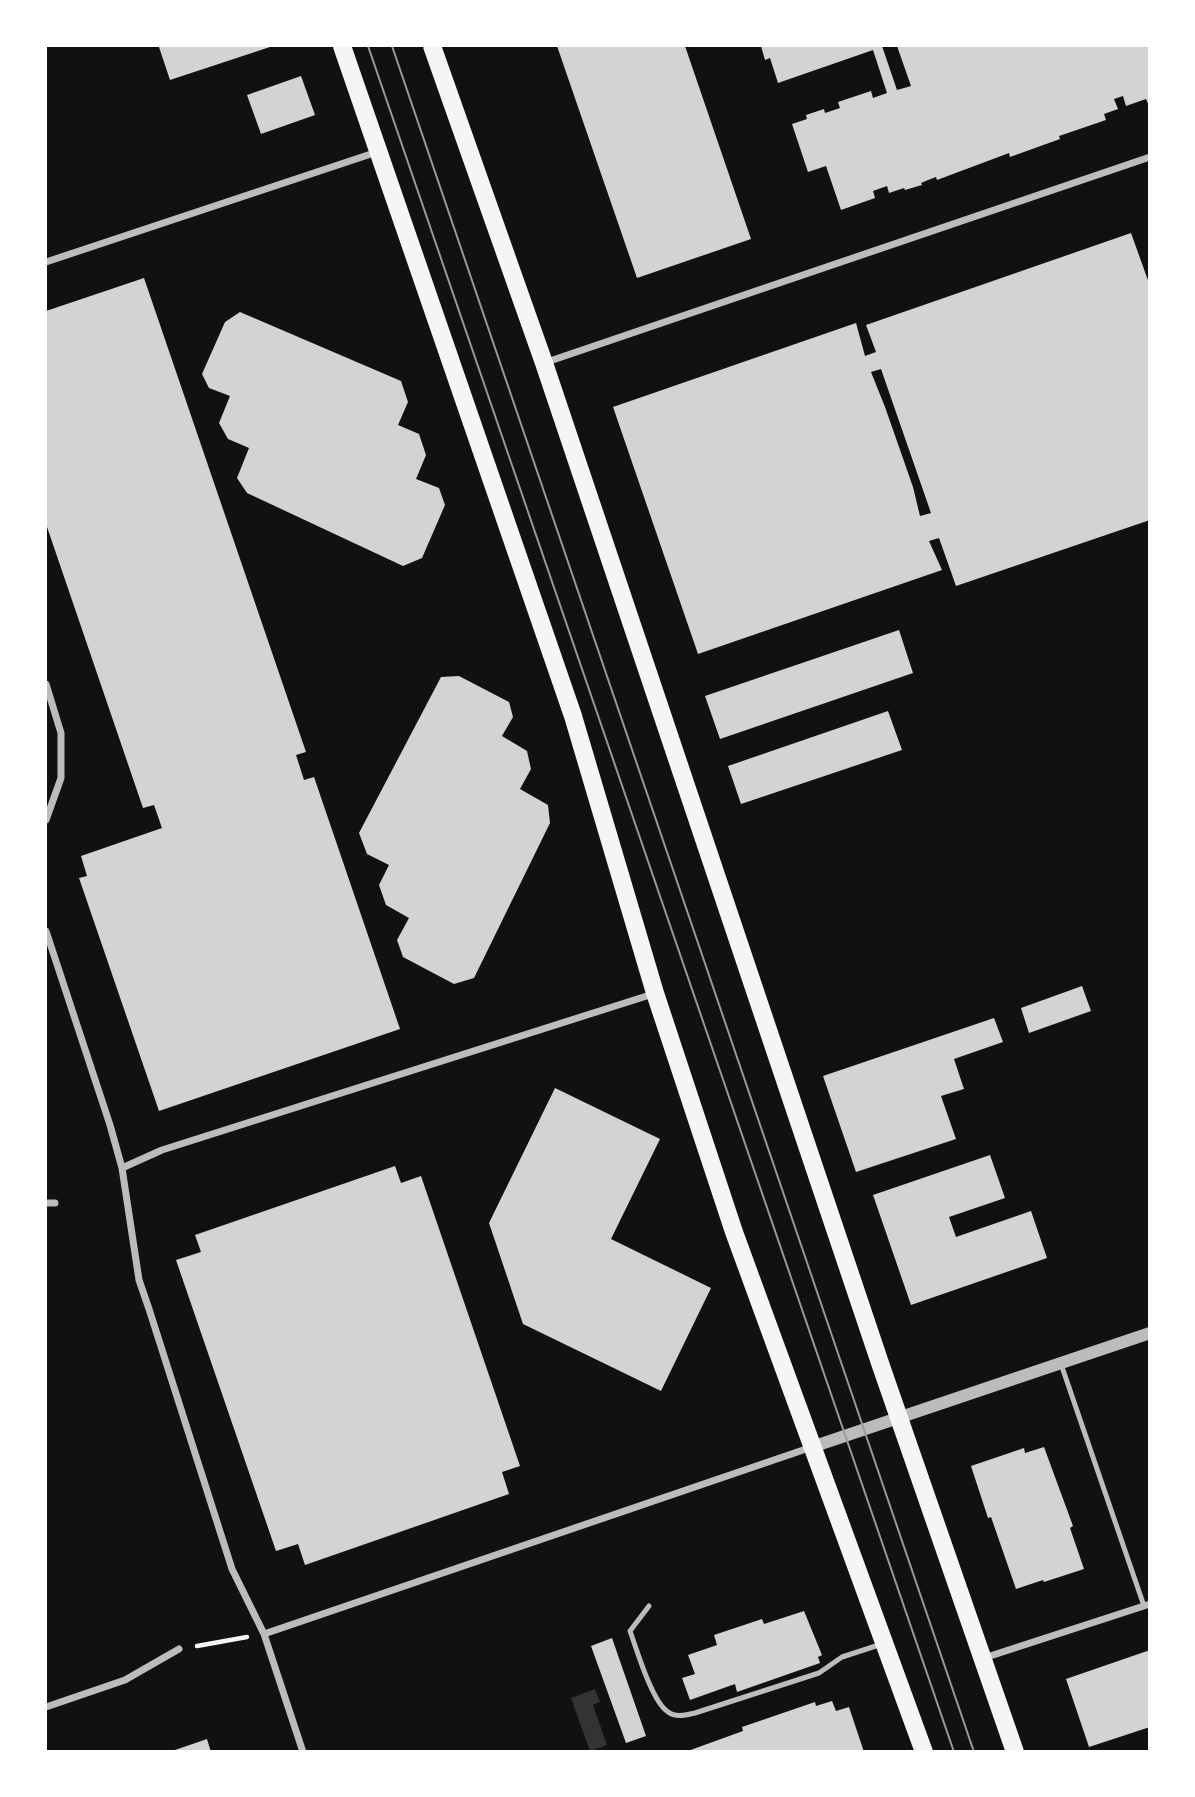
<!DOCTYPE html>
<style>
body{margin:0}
#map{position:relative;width:1195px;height:1797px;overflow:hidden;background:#111;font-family:"Asap Condensed",sans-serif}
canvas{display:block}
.frame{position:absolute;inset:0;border:47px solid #fff;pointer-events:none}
</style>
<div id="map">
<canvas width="1195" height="1797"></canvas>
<div class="frame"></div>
</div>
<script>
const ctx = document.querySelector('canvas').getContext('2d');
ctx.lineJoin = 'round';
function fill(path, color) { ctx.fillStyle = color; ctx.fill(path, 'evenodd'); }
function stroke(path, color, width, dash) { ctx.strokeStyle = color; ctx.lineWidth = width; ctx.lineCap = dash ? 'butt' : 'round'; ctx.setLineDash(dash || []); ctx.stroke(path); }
fill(new Path2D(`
 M595,1689L600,1702L593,1705L607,1745L590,1751L571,1698Z`), '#333');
fill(new Path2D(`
 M164,46H273L170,80L159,47Z
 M557,46H685L751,239L637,278Z
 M761,46H882L897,90L911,86L897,46H1150V108L1146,99L1126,106L1123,96L1114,99L1118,109L1104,114L1106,120L1059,136L1060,139L1010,157L1009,153L937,180L936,177L928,180L921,183L922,185L905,190L904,188L889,193L887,186L873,191L875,198L841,210L826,166L808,172L792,124L807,119L806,115L824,109L825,113L840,108L838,102L871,91L873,98L887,93L873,50L778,83L770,58L765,60Z
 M301,76L315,115L261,134L247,95Z
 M1131,233L1150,286V520L956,586L939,538L929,541L942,570L698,654L613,407L856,323L865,356L876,352L866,325ZM881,369L931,513L920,516L913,487L885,407L871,372Z
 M144,278L306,752L296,755L304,780L314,777L400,1029L159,1111L79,878L87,876L81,856L162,828L154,805L143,808L46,524V311Z
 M240,312L401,381L408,402L398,425L419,434L426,455L416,479L439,488L445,505L422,558L403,566L247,493L237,478L249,448L228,439L219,423L230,396L209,388L202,374L225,322Z
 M899,630L913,673L720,739L705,696Z
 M459,676L509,702L513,717L502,736L527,751L531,769L520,789L548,805L550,823L474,978L454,984L403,957L397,940L409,918L386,905L379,885L389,865L367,854L359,833L441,677Z
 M888,711L902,750L741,804L728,766Z
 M1082,986L1091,1011L1029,1033L1021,1008Z
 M994,1018L1003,1042L954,1059L964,1089L941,1096L956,1139L856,1172L823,1076Z
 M555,1088L660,1139L611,1239L711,1288L661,1391L523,1324L489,1223Z
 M990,1155L1005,1198L949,1217L956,1237L1031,1211L1047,1258L911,1305L873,1195Z
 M395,1166L401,1183L421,1176L520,1466L502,1472L509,1494L305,1565L298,1544L276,1551L176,1260L201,1252L195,1235Z
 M1044,1447L1073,1526L1070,1528L1084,1569L1044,1582L1043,1580L1016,1589L991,1517L988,1518L971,1466L1024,1448L1025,1453Z
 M804,1611L822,1655L818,1657L820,1663L737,1692L735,1684L690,1700L682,1678L695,1674L688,1655L717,1645L714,1635L762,1619L764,1624Z
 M612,1638L646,1736L626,1743L591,1646Z
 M1150,1650V1727L1089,1747L1066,1679Z
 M832,1701L836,1711L849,1707L864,1752H685L743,1731L742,1727L815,1702L816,1706Z
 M207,1739L211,1752H172V1751Z`), '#d3d3d3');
stroke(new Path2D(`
 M197,1646L247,1637`), '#f5f5f5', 4.5);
stroke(new Path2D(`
 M1061,1364L1144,1606
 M649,1606L630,1631C637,1650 652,1702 668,1712C676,1718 686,1715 695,1713L819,1673L842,1657L882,1644`), '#bcbcbc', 5);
stroke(new Path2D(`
 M46,262L377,152
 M544,363L1150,157
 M46,684L61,733V778L46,820
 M46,931L110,1125L122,1168L139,1280L149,1309L232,1569L264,1634L303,1752
 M122,1168L162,1150L653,994
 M46,1203H55
 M264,1634L812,1447
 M984,1658L1150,1604
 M46,1707L125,1680L179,1649`), '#bcbcbc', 7);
stroke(new Path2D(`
 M812,1447L1150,1333`), '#bcbcbc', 12);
stroke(new Path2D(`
 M342,46L573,716L655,993L734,1232L924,1752
 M432,46L544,363L881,1366L1015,1752`), '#f5f5f5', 18);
stroke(new Path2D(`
 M368,46L954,1752
 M392,46L974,1752`), '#9a9a9a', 2);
</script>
